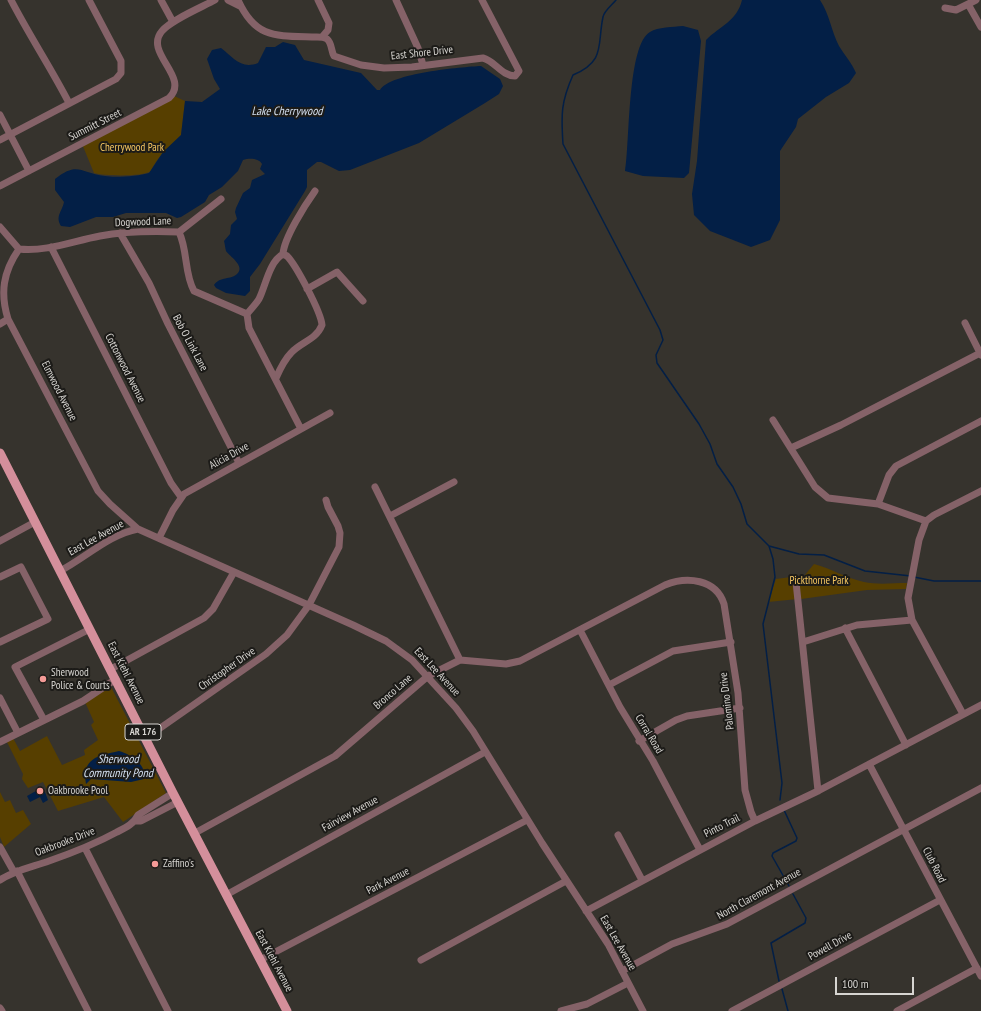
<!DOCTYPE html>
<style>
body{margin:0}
#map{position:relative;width:981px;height:1011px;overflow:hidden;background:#36332d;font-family:"PT Sans Narrow",sans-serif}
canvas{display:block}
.scale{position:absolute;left:835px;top:977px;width:79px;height:18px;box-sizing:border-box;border:2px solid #d7d5d1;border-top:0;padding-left:5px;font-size:12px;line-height:14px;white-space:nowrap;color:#d7d5d1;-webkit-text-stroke:3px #1c1b18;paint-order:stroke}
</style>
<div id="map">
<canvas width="981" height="1011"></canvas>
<div class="scale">100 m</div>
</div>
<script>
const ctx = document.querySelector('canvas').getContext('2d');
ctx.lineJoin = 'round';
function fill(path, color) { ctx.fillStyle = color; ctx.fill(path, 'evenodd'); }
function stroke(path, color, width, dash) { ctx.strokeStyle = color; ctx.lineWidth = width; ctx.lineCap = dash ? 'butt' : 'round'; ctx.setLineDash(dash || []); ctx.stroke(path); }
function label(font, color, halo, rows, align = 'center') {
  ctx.font = font + ' "PT Sans Narrow",sans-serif'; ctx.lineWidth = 4; ctx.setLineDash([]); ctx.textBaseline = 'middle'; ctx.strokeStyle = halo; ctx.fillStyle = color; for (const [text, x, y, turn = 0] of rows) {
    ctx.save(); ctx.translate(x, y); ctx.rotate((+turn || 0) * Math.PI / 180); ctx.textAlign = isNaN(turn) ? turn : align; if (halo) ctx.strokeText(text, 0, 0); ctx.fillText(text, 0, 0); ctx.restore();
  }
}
fill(new Path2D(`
 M172,95L185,101L181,135C170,147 157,156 151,171C143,177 104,176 94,173L82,144Z
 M814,564C832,569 846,578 864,582C877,585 894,583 907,583L906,589L867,590L801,599L799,582Z
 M799,576L795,583L798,599L768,602L776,579Z
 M111,687L166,793L123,822L104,797L58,811L43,782L28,788L22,779L23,774L7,742L13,738L20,751L47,736L62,765L85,755L84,750L98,740L91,725L94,722L85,702Z
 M0,792L5,802L10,800L16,813L23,810L31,824L4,847L0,837Z`), '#573f00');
fill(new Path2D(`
 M742,0H820C830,15 831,31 839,46C845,56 852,63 856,73L849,83L826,97L798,119L796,127L780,151V220L770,240L751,247L710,231L694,215L692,194L697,161L706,40C720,26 737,21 742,0Z
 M683,26L698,30L701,41L689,173L684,178L643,176L625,171C630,144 627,45 650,32C658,27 673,27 683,26Z
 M283,42L295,45L304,60L361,73L377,90H380C390,73 462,67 481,66L500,79L503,86L499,94L485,103L419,143L350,170L339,171L321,162H317L307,170V187L305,191L260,264L250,277V291L245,296L226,293L216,288L214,285C220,276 231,280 237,274C246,266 229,256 226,251C225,248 225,244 224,241L230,234L231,225L237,219L235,212L236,208L243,193L250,188L252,180L265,174L260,169L262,164C259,158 249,158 243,160L238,171L222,187L209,195L205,202L181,217L177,218L166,213H126L113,217H96L70,227L61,226C55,216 62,212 64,202L55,190V179C78,161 80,173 105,176C115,178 139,176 149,173L163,152L181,135L185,101L202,102L220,89L214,79L207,59L212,50L221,48C233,57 241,70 258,63L266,47H275Z
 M119,751C132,755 147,765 144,779L131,782L91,779L86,784C82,758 97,756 119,751Z
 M43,787L48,800L43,803L40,797L30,802L27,796Z`), '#031f46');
stroke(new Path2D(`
 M616,0C612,5 604,11 603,17C597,45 606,61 573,75C561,102 561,114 563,144L660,330L663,340L656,355L657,363L699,424L710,444L717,464L733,487L741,504L747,524L769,546L799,554L824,555L865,571L911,576
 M769,546L773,559L775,577L763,624L782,783L780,800
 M914,577L934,581H981
 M784,810L797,838L796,841L773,853L772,856L789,886
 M779,981L771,943L805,923L806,918L793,894
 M782,989L788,1011`), '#031f46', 1.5);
stroke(new Path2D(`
 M11,0C29,35 51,68 69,103
 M161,0L173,22
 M228,0L240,6
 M238,0C255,38 275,36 312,37C317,37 323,36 327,39C332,43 331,51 334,56L361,65L384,68L412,67L483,58C495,61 502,76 515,76L519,71L482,0
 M318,0L329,23L328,30L322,37
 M396,0L418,48L423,65
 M968,4L981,27
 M945,8L956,10L976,0
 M0,115L29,171
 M0,140L116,79L121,73V61L89,0
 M0,186L169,98C191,77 143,53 162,31C171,20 202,7 215,0
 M0,227L19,249C46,252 73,241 100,236C126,231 153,231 179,232C188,251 184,273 194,291L247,314
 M179,232L221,199
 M120,233L149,283L168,324L239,463
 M51,247L171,483L181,497
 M19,249C3,272 0,293 8,319L98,491L110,504L138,529
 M283,254C284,238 305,205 315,191
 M307,289L337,272L363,301
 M247,314C251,309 256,304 259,299C266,285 269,262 283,254L287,256C296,265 321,312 322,325C316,340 301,342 291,353C284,360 280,369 276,378
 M247,314L249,328L301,429
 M965,323L981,355
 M0,324L8,319
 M773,420L815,487L828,498L878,504L926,521
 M791,448L841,425L980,353
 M375,487L460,660
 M878,504L889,475L896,466L981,421
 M390,516L454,482
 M159,538L173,510L184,494L330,413
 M0,541L35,522
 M60,571C85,558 110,534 138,529L353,625L386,641L412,660L456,708L473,731L542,843L608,944L643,1011
 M0,577L21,567L48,619L0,642
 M796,582L818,791
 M845,628L906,745
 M580,630L620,707L653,761L700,850
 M803,642L857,625L912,620
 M111,669L204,618L213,609L234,572
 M609,685L673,651L731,642
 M0,698L18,733
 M963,714L912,620L908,598L919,540L926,521L934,515L981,491
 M44,720L15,667L90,629
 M146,738L266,654L287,635L309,605L339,547L340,533L338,526L328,507L326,500
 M639,741L676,720L687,716L740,708
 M0,742L83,701L116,679
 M869,764L981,976
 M135,821H141L178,802
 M195,833L335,756L428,676L460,660L506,664L520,661L665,585C687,576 716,579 724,604L738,693L745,790L751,812L755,821
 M618,835L642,880
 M0,847L14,872
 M85,848L168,1011
 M17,871L88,1011
 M0,880C15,870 32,867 49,861C72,853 95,844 117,832C125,828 134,824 138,815L173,793
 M226,895L485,752
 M586,911L755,821L818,791L981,705
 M260,960L527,820
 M421,960L566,881
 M622,971L672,944L727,924L981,788
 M0,1008L2,1011
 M561,1011L587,1004L628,983
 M732,1011L940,900
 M897,1011L977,968`), '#856268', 7);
stroke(new Path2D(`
 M0,453L173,793L287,1011`), '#d48f9b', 9);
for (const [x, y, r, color] of [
 [43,679,4,"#f59b97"],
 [40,791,4,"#f59b97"],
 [155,864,4,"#f59b97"]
]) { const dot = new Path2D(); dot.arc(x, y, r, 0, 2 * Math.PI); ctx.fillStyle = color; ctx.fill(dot); stroke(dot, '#1c1b18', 1.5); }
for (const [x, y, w] of [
 [143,732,36]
]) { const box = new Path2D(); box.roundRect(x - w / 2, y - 8, w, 16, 3); ctx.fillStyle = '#1c1b18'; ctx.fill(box); stroke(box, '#d7d5d1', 1); }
label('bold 10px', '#d7d5d1', null, [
 ["AR 176",143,732]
]);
label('11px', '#d7d5d1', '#1c1b18', [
 ["East Shore Drive",422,53,-6],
 ["Summitt Street",95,125,-27],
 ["Dogwood Lane",143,222,-2],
 ["Bob O Link Lane",190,343,62],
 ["Cottonwood Avenue",125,368,63],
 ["Elmwood Avenue",59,391,63],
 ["Alicia Drive",229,456,-29],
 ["East Lee Avenue",96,538,-29],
 ["Christopher Drive",227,669,-35],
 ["East Lee Avenue",437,672,47],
 ["East Kiehl Avenue",126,673,63],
 ["Bronco Lane",393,692,-41],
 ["Palomino Drive",727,701,-97],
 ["Corral Road",649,734,59],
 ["Fairview Avenue",350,814,-29],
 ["Pinto Trail",722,826,-27],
 ["Oakbrooke Drive",65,842,-21],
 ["Club Road",934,865,63],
 ["Park Avenue",388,881,-27],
 ["North Claremont Avenue",759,894,-29],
 ["East Lee Avenue",618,943,60],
 ["Powell Drive",830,946,-29],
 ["East Kiehl Avenue",274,961,62]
]);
label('11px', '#f7c862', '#1c1b18', [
 ["Cherrywood Park",132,148],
 ["Pickthorne Park",819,581]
]);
label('11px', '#d7d5d1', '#1c1b18', [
 ["Sherwood",51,673],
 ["Police & Courts",51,686],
 ["Oakbrooke Pool",48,791],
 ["Zaffino's",163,864]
], 'left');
label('italic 12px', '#d2deef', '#1c1b18', [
 ["Lake Cherrywood",287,112],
 ["Sherwood",118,760],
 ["Community Pond",118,774]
]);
</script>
